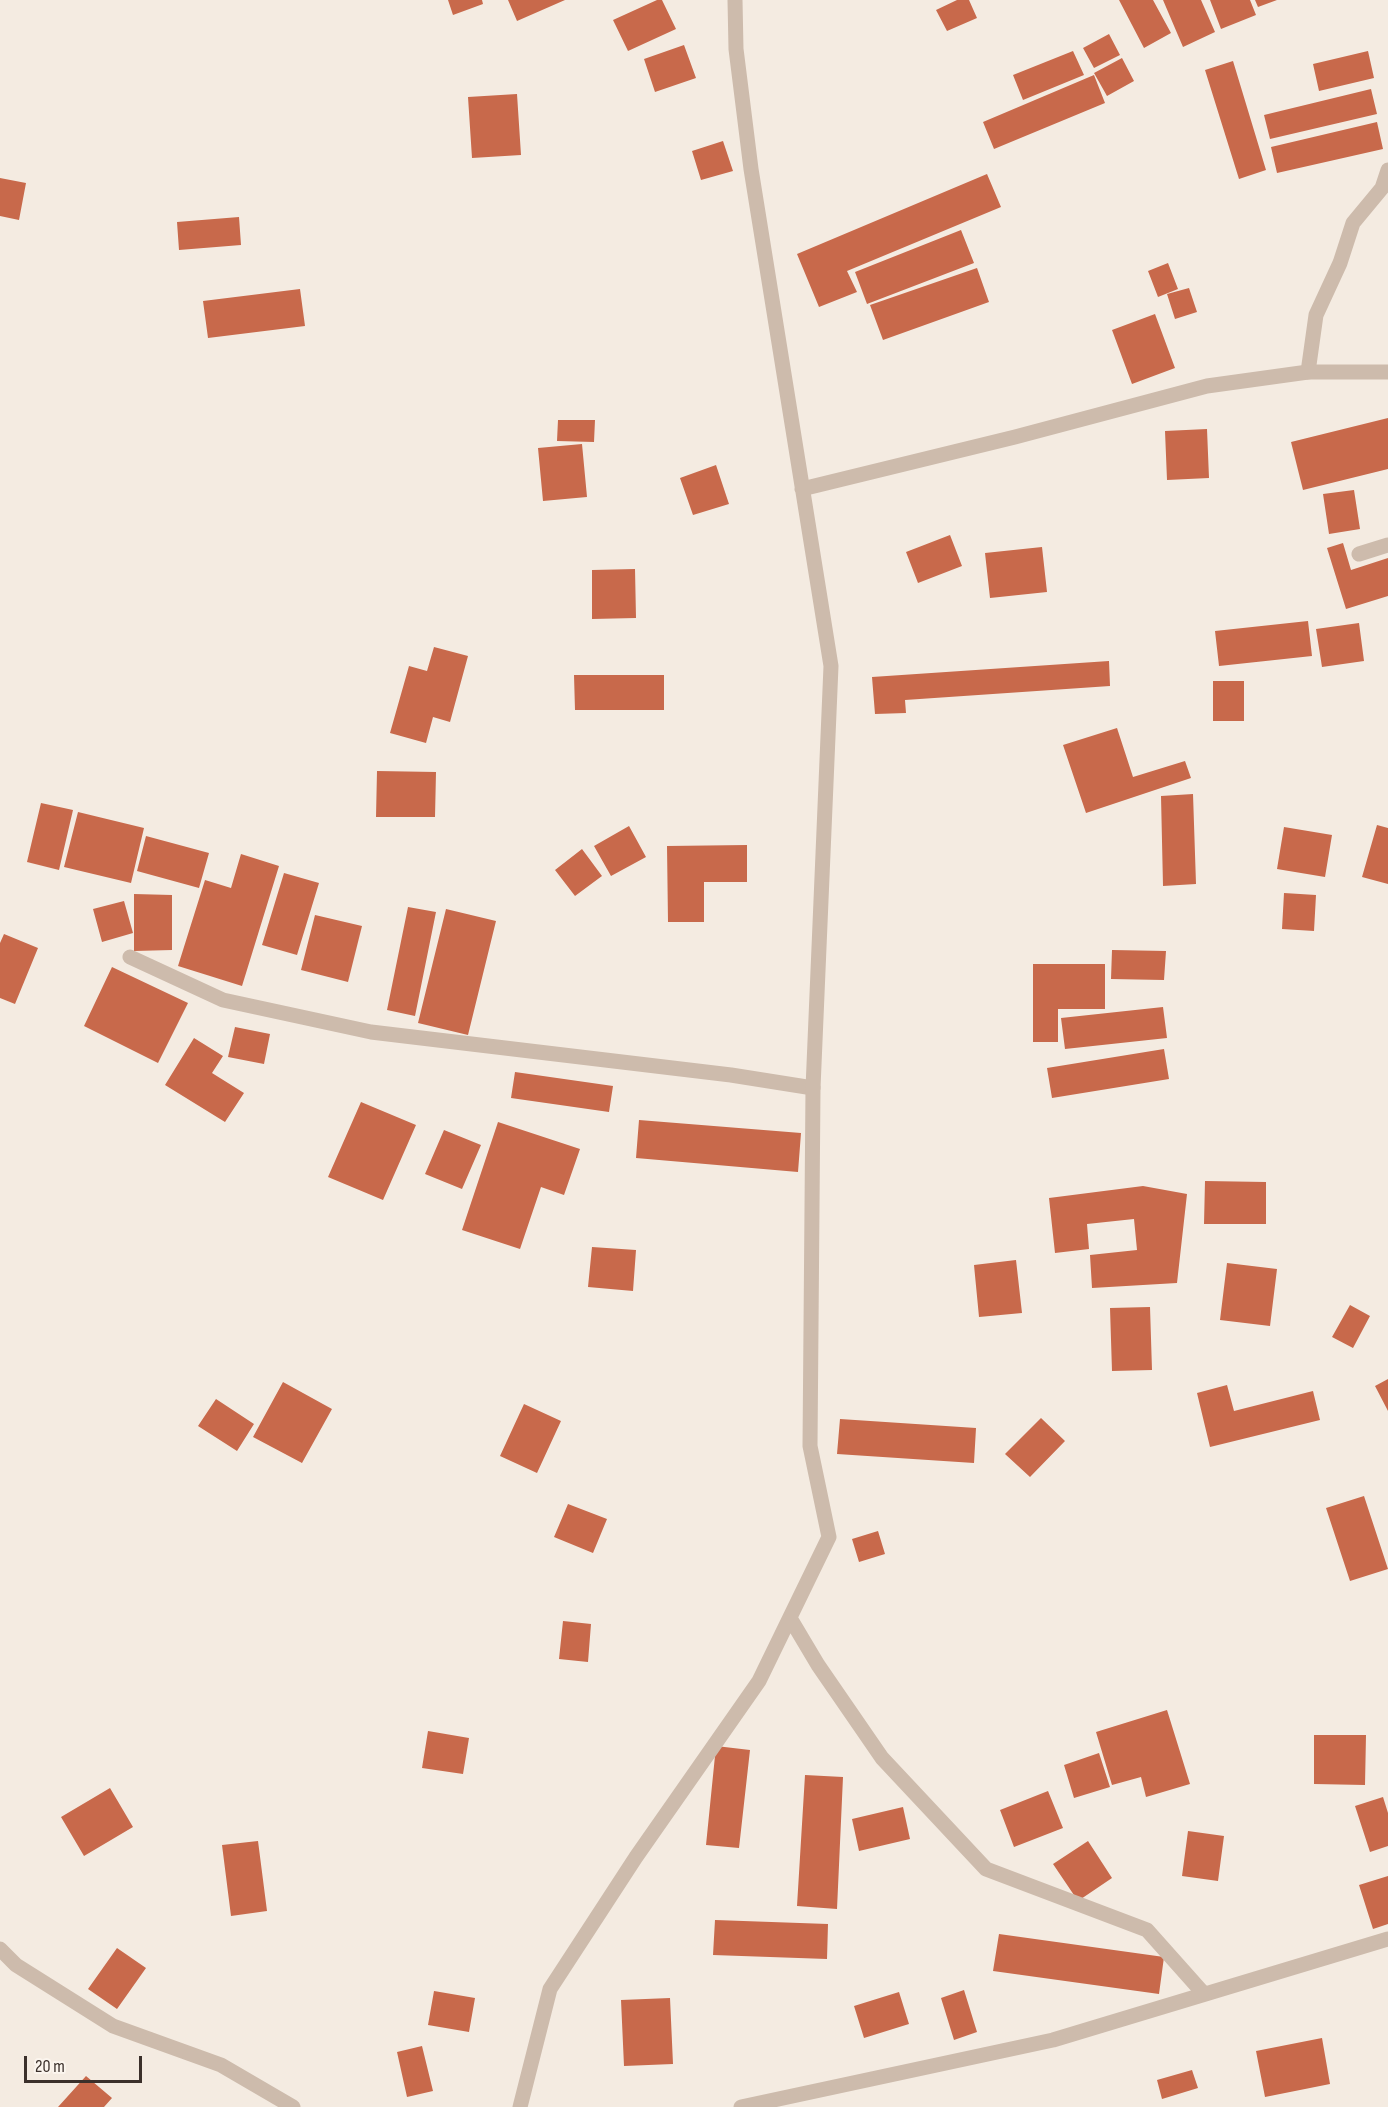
<!DOCTYPE html>
<style>
body{margin:0}
#map{position:relative;width:1388px;height:2107px;overflow:hidden;background:#f4ebe1;font-family:"Sofia Sans Condensed",sans-serif}
canvas{display:block}
.scale{position:absolute;left:24px;top:2056px;width:118px;height:27px;box-sizing:border-box;border:3px solid #3b302b;border-top:0;padding-left:8px;font-size:18px;line-height:21px;white-space:nowrap;color:#3b302b;-webkit-text-stroke:4px #fbf5ee;paint-order:stroke}
</style>
<div id="map">
<canvas width="1388" height="2107"></canvas>
<div class="scale">20 m</div>
</div>
<script>
const ctx = document.querySelector('canvas').getContext('2d');
ctx.lineJoin = 'round';
function fill(path, color) { ctx.fillStyle = color; ctx.fill(path, 'evenodd'); }
function stroke(path, color, width, dash) { ctx.strokeStyle = color; ctx.lineWidth = width; ctx.lineCap = dash ? 'butt' : 'round'; ctx.setLineDash(dash || []); ctx.stroke(path); }
fill(new Path2D(`
 M448,0H482L483,4L453,15Z
 M508,0H565L517,21Z
 M657,0H662L676,29L628,51L613,20Z
 M957,0H969L977,18L947,31L936,10Z
 M1119,0H1153L1171,33L1144,48Z
 M1163,0H1201L1215,32L1183,47Z
 M1210,0H1250L1256,15L1221,29Z
 M1255,0H1277L1258,7Z
 M1109,34L1120,55L1094,68L1083,48Z
 M684,45L696,78L655,92L644,59Z
 M1073,51L1084,75L1023,100L1013,75Z
 M1368,51L1374,78L1319,91L1313,64Z
 M1122,58L1134,81L1107,96L1094,73Z
 M1233,61L1266,170L1239,179L1205,70Z
 M1094,75L1105,103L994,149L983,122Z
 M1371,89L1377,114L1270,139L1264,115Z
 M517,94L521,155L472,158L468,97Z
 M1377,122L1383,149L1277,173L1271,147Z
 M723,141L733,171L701,180L692,151Z
 M987,174L1001,207L847,271L857,292L819,307L797,254Z
 M0,178L26,183L19,220L0,216Z
 M239,217L241,245L179,250L177,222Z
 M961,230L974,263L867,304L855,272Z
 M1168,263L1178,289L1158,297L1148,271Z
 M977,268L989,302L883,340L870,305Z
 M1189,288L1197,312L1175,319L1167,294Z
 M300,289L305,326L208,338L203,301Z
 M1155,314L1175,368L1132,384L1112,330Z
 M1388,418V469L1303,490L1291,442Z
 M558,420H595L594,442L557,441Z
 M1207,429L1209,478L1167,480L1165,431Z
 M582,444L587,497L543,501L538,448Z
 M716,465L729,504L693,515L680,478Z
 M1354,490L1360,529L1329,534L1323,494Z
 M950,535L962,566L918,583L906,552Z
 M1343,543L1351,570L1388,558V596L1346,609L1327,548Z
 M1042,547L1047,592L990,598L985,553Z
 M635,569L636,618L592,619V570Z
 M1308,621L1312,656L1219,666L1215,631Z
 M1359,623L1364,661L1322,667L1316,629Z
 M434,647L468,656L450,722L433,717L426,743L390,733L409,666L427,671Z
 M1109,661L1110,686L905,700L906,713L875,714L872,677Z
 M574,675H664V710H575Z
 M1213,681H1244V721H1213Z
 M1117,728L1133,777L1185,761L1191,778L1086,813L1063,745Z
 M377,771L436,772L435,817H376Z
 M1193,794L1196,884L1163,886L1161,796Z
 M41,803L73,810L59,870L27,862Z
 M78,812L144,828L131,883L64,867Z
 M1377,825L1388,828V884L1362,877Z
 M629,826L646,857L611,876L594,846Z
 M1284,827L1332,835L1325,877L1277,869Z
 M146,836L209,853L199,888L137,871Z
 M747,845V882H704V922H668L667,846Z
 M582,849L602,876L575,896L555,870Z
 M241,854L279,866L242,986L178,966L205,880L231,888Z
 M284,873L319,883L297,955L262,945Z
 M1284,893L1316,895L1314,931L1282,929Z
 M134,894L172,895V950L134,951Z
 M124,901L133,933L102,942L93,909Z
 M408,907L436,912L415,1016L387,1010Z
 M446,909L496,921L468,1035L418,1023Z
 M315,915L362,926L348,982L301,970Z
 M4,934L38,948L15,1004L0,998V943Z
 M1112,950L1166,951L1164,980L1111,979Z
 M1033,964H1105V1009H1058V1042H1033Z
 M112,967L188,1003L158,1063L84,1026Z
 M1163,1007L1167,1038L1065,1049L1061,1018Z
 M235,1027L270,1034L264,1064L228,1057Z
 M194,1038L223,1056L212,1073L244,1093L225,1122L165,1085Z
 M1164,1049L1169,1079L1052,1098L1047,1068Z
 M515,1072L613,1086L609,1112L511,1098Z
 M361,1102L416,1125L383,1200L328,1177Z
 M639,1120L801,1133L798,1172L636,1158Z
 M498,1122L580,1149L564,1195L541,1187L520,1249L462,1230Z
 M444,1130L481,1145L462,1189L425,1174Z
 M1205,1181L1266,1182V1224H1204Z
 M1143,1186L1187,1194L1177,1283L1092,1288L1090,1255L1137,1250L1134,1219L1087,1224L1089,1249L1055,1253L1049,1198Z
 M592,1247L636,1250L633,1291L588,1287Z
 M1016,1260L1022,1313L979,1317L974,1265Z
 M1227,1263L1277,1269L1270,1326L1220,1320Z
 M1350,1305L1370,1316L1353,1348L1332,1337Z
 M1150,1307L1152,1370L1112,1371L1110,1308Z
 M1388,1379V1411L1375,1386Z
 M283,1382L332,1409L302,1463L253,1437Z
 M1227,1385L1234,1411L1313,1391L1320,1420L1210,1447L1197,1393Z
 M216,1399L254,1424L237,1451L198,1426Z
 M524,1404L561,1421L537,1473L500,1456Z
 M1041,1418L1065,1441L1030,1477L1005,1454Z
 M840,1419L976,1428L974,1463L837,1454Z
 M1364,1496L1388,1569L1350,1581L1326,1508Z
 M568,1504L607,1519L593,1553L554,1537Z
 M878,1531L885,1554L859,1562L852,1539Z
 M563,1621L591,1624L588,1662L559,1659Z
 M1167,1710L1190,1784L1146,1797L1141,1777L1112,1785L1096,1732Z
 M428,1731L469,1738L463,1774L422,1768Z
 M1314,1735H1366L1365,1785L1314,1784Z
 M716,1746L750,1750L739,1848L706,1845Z
 M1099,1753L1110,1787L1074,1798L1064,1765Z
 M805,1775L843,1777L837,1909L797,1906Z
 M110,1788L133,1827L84,1856L61,1817Z
 M1048,1791L1063,1828L1014,1847L1000,1810Z
 M1383,1797L1388,1813V1846L1370,1852L1355,1806Z
 M903,1807L910,1839L859,1851L852,1819Z
 M1188,1831L1224,1836L1218,1881L1182,1876Z
 M258,1841L267,1911L231,1916L222,1845Z
 M1088,1841L1112,1878L1078,1901L1053,1864Z
 M1388,1876V1924L1373,1929L1359,1885Z
 M715,1920L828,1924L827,1959L713,1955Z
 M999,1934L1164,1957L1159,1994L993,1971Z
 M117,1948L146,1968L117,2009L88,1989Z
 M964,1990L977,2032L954,2040L941,1998Z
 M434,1991L475,1998L469,2032L428,2025Z
 M899,1992L909,2024L864,2038L854,2006Z
 M670,1998L673,2064L624,2066L621,2000Z
 M1322,2038L1330,2084L1265,2097L1256,2051Z
 M422,2046L433,2091L407,2097L397,2052Z
 M1192,2070L1198,2088L1162,2099L1157,2080Z
 M86,2076L112,2098L104,2107H58Z`), '#c8694b');
stroke(new Path2D(`
 M1308,372L1316,315L1340,263L1353,223L1382,188L1388,170
 M1359,554L1388,545
 M130,957L223,1000L371,1032L731,1075L813,1088`), '#cdbbac', 15);
stroke(new Path2D(`
 M802,489L1015,437L1207,386L1308,372H1388
 M790,1618L818,1665L882,1758L986,1869L1147,1930L1204,1994
 M0,1949L16,1965L113,2026L221,2065L293,2107
 M520,2107L550,1989L636,1857L759,1681L829,1537L810,1446L813,1088L831,666L751,169L736,49L735,0
 M741,2107L1053,2040L1388,1939`), '#cdbbac', 15);
</script>
